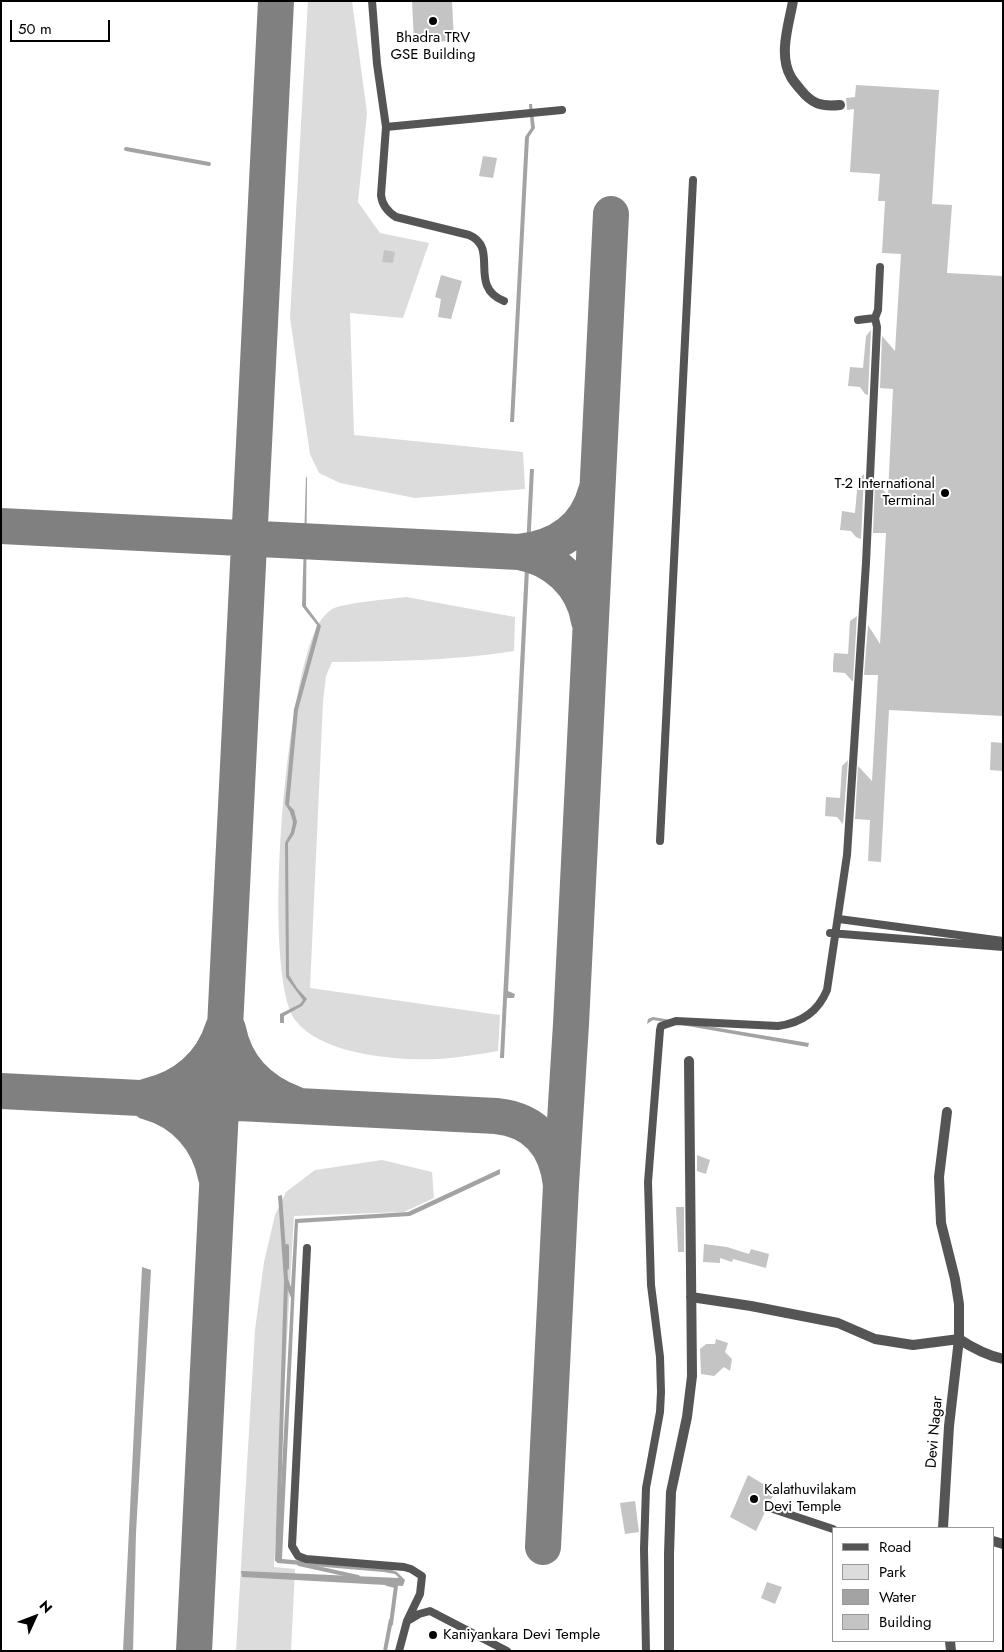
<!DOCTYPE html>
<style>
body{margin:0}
#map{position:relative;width:1004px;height:1652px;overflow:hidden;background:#fff;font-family:Jost,sans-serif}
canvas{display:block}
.frame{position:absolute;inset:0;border:2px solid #000;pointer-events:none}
.legend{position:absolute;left:832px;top:1527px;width:162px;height:115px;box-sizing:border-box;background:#fff;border:1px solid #999;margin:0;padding:6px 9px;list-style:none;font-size:15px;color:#000}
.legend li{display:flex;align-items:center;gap:10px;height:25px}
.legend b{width:25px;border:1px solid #999}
.north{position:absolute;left:10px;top:1592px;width:50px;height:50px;-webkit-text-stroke:4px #fff;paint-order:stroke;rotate:47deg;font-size:14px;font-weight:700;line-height:20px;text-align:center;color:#000}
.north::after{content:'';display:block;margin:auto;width:18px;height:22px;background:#000;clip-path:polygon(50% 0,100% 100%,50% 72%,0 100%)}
.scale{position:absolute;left:10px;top:20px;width:100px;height:22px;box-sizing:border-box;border:2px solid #000;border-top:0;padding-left:6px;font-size:15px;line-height:18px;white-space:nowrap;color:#000;-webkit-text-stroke:4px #fff;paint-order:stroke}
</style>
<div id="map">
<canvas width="1004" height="1652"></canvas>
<div class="frame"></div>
<ul class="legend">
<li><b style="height:6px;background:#555"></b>Road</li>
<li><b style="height:14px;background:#dcdcdc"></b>Park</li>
<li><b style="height:14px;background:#a3a3a3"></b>Water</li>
<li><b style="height:14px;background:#c4c4c4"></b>Building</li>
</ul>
<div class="north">N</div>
<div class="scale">50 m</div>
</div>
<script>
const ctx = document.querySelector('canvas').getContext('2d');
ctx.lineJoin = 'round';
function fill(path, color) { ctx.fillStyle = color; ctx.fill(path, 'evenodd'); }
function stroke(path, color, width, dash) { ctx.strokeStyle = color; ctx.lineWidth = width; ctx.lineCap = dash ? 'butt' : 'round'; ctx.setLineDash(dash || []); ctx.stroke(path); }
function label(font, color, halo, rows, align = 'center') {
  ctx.font = font + ' Jost,sans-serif'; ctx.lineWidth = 4; ctx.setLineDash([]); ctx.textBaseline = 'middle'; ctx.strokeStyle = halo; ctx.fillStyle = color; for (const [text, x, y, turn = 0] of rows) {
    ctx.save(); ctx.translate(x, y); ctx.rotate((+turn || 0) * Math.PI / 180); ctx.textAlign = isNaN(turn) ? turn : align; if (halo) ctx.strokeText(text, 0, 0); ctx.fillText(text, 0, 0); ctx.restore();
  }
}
fill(new Path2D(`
 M308,1H352L367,113L358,202L380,233L429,243L403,318L350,313L354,435L523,452L525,489L415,498L340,483L319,473L310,454L290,318Z
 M406,597L515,617L514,651C454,661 393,661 332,662L326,676L323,702L310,988L500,1015L498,1051C479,1054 458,1058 438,1059C399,1061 322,1055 296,1021C260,974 286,668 321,620C323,617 328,612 332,609C343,603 391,599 406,597Z
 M382,1160L432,1172L434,1198L404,1212L294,1216L274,1567L295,1569L291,1651H236L255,1330L264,1262L275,1215L286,1192L315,1170Z`), '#dcdcdc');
fill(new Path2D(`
 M529,104H532L535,128L529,137L514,422H510L525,137L531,128Z
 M530,469H534L508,991L515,994L514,998H507L504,1058H500Z
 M306,476L307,478L306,606L321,626L298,710L289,805L294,810L297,822L294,834L288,843L289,975L297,988L307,999L302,1006L284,1016V1023H280V1014L300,1004L303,1000L286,977L285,843L291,832L293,822L290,812L285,804L294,709L317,625L302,606Z
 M653,1017L809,1043L808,1047L653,1020L647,1024L648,1019Z
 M500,1169V1174L410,1216L298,1223L282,1559L387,1568L397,1572L405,1580L403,1586L242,1577L241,1571L399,1578L395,1574L384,1572L277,1563L291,1298L284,1280L278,1196L282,1195L288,1279L291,1287L295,1219L408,1212Z
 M142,1267L151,1270L136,1533L133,1651H123Z
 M389,1619L393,1620L387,1651H383Z`), '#a3a3a3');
stroke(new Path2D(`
 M126,149L209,164
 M287,1268V1246
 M282,1561L277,1560L286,1282
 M299,1564L358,1577
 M387,1584L396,1586L391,1624`), '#a3a3a3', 4);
stroke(new Path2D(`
 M1,526L519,552C554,558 583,584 589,621
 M524,552H519C556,548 586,530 596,491
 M228,1029C235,1066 260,1091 295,1104
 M1,1091L496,1116C537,1120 557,1147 561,1185L543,1547
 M148,1096C184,1088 212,1064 223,1028
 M148,1102C184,1112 209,1140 216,1177
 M561,1185L571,1024L611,214
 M194,1651L276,1`), '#808080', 36);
fill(new Path2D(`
 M412,1H452L454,41L414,42Z
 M856,85L939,90L932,204L952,205L947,273L1003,276V716L889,710L881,862L868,861L870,820L855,819L858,766L872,781L878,675H864L868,625L880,644L886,533H873L875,482L888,495L893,389L880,388L882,336L895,351L901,254L882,253L885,201H878L880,174L850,172L854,109L847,110L846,98L855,97Z
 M483,156L497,158L493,178L479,176Z
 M384,250L395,252L393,263L382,262Z
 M441,275L462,281L451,319L438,317L441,299L435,297Z
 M871,330L868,395L865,394L860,387L848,386L850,367L863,368L866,336Z
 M864,474L861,539L856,537L851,531L840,530L842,511L855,513L858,479Z
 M857,616L853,681H852L845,673L833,672V665L834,653L848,654L850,621Z
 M991,742L1003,743V771L990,770Z
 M848,760L843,824L837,817L825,816L826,797L840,798L842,766Z
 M697,1155L710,1160L706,1174L697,1171Z
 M676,1207H684V1252H678Z
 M704,1244L727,1247L749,1254L751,1249L769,1254L766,1268L733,1259L732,1262L720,1258V1263L703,1262Z
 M716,1339L728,1343L725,1352L732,1359L730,1371L724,1367L714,1376L701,1374L700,1349L706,1344H715Z
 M748,1475L775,1491L756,1531L730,1517Z
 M635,1501L639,1532L625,1534L620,1503Z
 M767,1582L782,1587L775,1604L761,1598Z`), '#c4c4c4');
stroke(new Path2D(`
 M372,1L377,64L386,127L381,195C382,205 388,212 396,217L469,235C500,248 467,286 504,301
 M386,127L562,110
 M858,320L875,318
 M660,841L693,180
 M839,919L1003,941
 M830,933L1003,947
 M307,1248L292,1546L298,1556L306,1559L404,1567L411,1569L422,1576L420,1594L407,1621L399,1651
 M773,1509L833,1529
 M409,1620L419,1614L430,1611L507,1651
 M646,1651L644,1549L646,1488L660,1412L661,1392L660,1357L651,1285L648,1182L660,1030L661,1026L676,1021L778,1026C801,1023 818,1012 827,990L847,855L866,563L877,327L875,318L878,310L880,267`), '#555', 8);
stroke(new Path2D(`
 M793,1C789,24 778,55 791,77C793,81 797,85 800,89C812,104 821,107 840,105
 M691,1297L751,1306L838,1323L875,1339L913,1345L959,1339C974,1349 986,1355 1003,1359
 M943,1528L949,1426L959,1339V1304L955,1279L941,1223L939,1177L947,1112
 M993,1541L1003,1544
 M950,1641L951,1651
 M669,1651V1554L671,1492L687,1417L692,1376L689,1061`), '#555', 10);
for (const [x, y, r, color] of [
 [433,21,5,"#000"],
 [945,493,5,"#000"],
 [754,1499,5,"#000"],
 [433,1635,5,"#000"]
]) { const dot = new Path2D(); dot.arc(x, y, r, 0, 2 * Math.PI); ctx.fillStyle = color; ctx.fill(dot); stroke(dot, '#fff', 2); }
label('15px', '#000', '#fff', [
 ["Bhadra TRV",433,38,"center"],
 ["GSE Building",433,55,"center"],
 ["T-2 International",935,484,"right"],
 ["Terminal",935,501,"right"],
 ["Kalathuvilakam",764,1490],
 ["Devi Temple",764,1507],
 ["Kaniyankara Devi Temple",443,1635]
], 'left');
label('15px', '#000', '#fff', [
 ["Devi Nagar",935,1432,-85]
]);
</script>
